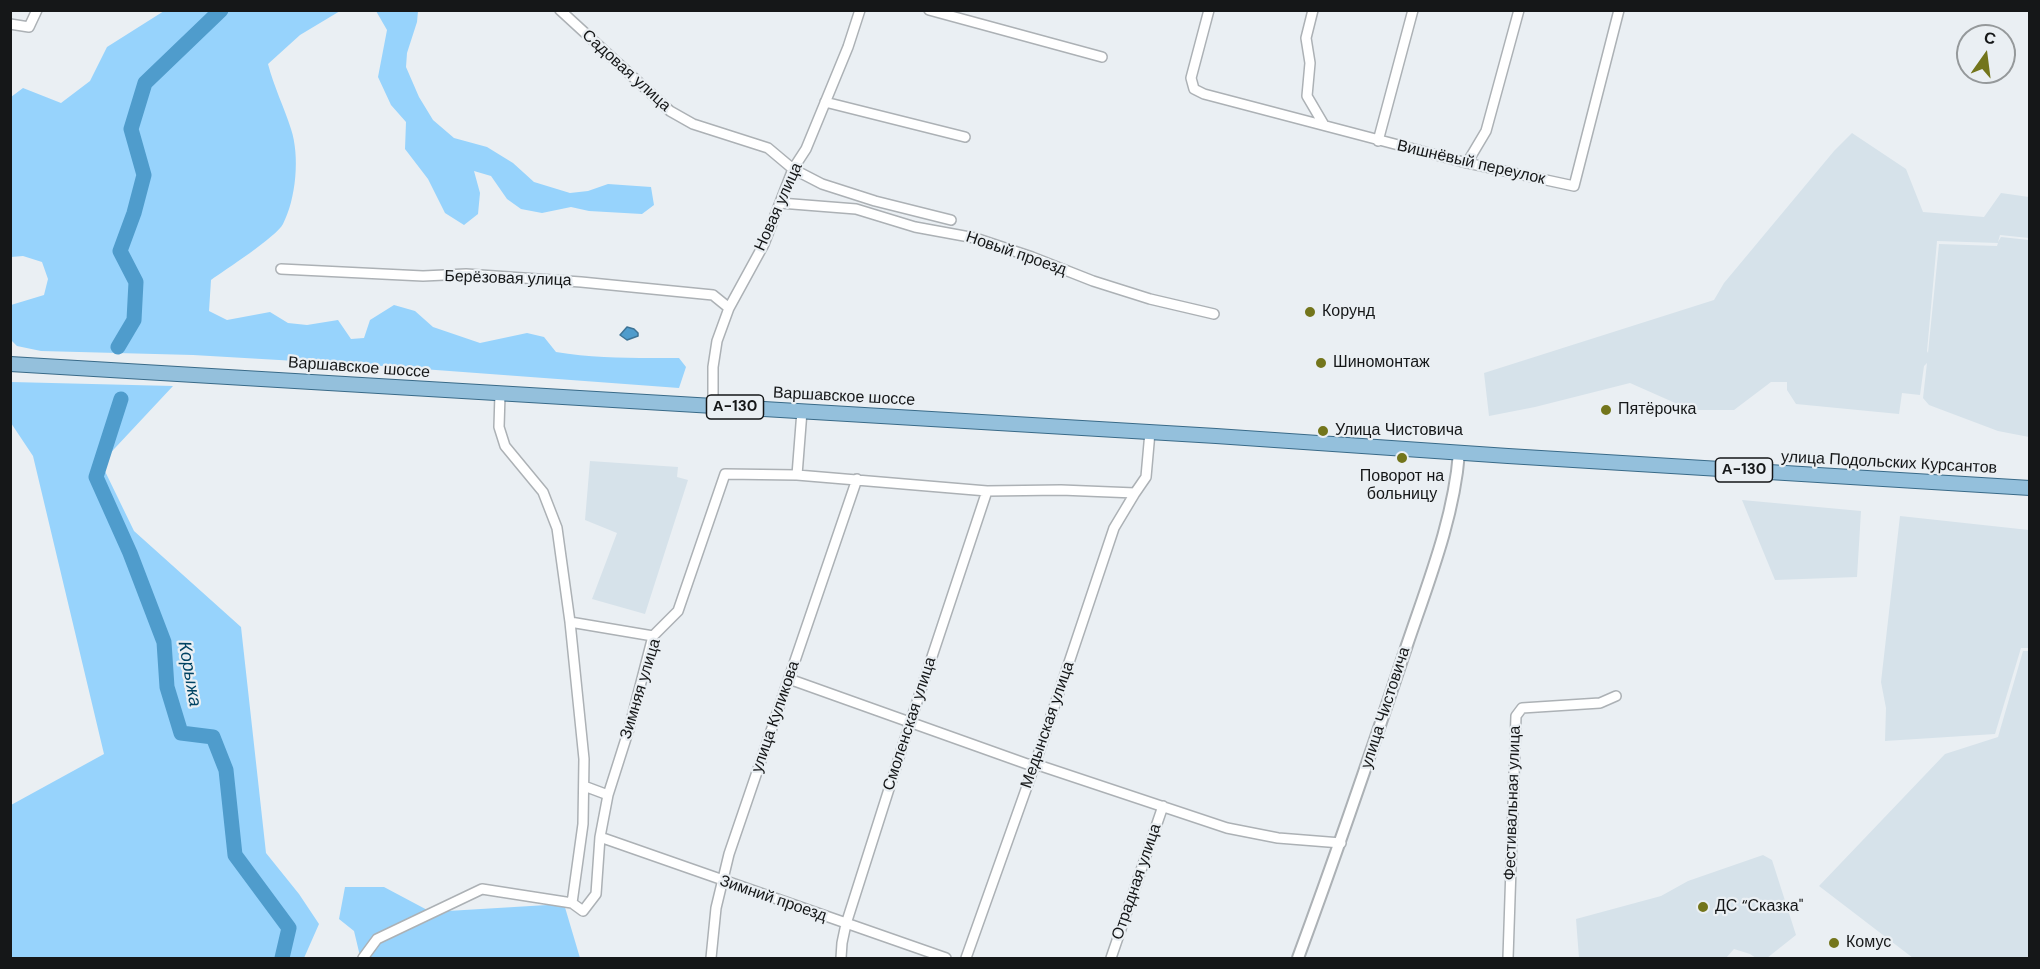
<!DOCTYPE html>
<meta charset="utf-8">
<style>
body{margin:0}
#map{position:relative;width:2040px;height:969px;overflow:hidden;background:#eaeff3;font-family:"DM Sans",sans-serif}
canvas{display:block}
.frame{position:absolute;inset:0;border:12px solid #151718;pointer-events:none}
.north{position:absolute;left:1956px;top:24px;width:60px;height:60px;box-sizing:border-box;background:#eaeff3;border:2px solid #95999b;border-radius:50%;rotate:14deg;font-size:16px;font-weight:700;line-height:24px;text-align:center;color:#151718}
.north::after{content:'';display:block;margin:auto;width:21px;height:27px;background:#73751b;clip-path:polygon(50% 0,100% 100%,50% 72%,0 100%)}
</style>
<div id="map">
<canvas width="2040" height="969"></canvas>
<div class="frame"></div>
<div class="north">С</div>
</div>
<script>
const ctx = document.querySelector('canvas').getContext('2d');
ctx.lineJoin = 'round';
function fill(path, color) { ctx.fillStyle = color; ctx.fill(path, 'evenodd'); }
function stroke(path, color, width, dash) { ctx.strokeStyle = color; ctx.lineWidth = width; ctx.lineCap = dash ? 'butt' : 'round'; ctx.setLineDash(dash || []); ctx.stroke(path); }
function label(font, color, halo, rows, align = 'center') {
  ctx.font = font + ' "DM Sans",sans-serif'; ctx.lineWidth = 4.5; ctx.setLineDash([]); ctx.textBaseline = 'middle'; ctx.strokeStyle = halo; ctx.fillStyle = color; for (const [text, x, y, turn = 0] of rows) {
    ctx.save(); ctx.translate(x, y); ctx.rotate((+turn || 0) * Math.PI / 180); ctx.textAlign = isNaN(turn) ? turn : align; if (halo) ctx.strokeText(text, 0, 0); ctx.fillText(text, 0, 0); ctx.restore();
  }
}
fill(new Path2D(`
 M1852,133L1906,169L1923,212L1984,217L2001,193L2029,197V238L2000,235L1998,242L2001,237L2029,240V437L1998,431L1929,405L1923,398L1927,363L1924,366L1920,395L1902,393L1899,414L1796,404L1787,390V382H1771L1734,410H1691L1630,383L1535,407L1489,416L1484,373L1714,300L1724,283L1834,151ZM1937,241L1998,243L1997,246L1939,244L1928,353L1927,351Z
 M590,461L678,467L677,477L688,480L645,614L592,599L617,533L585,520Z
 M1742,500L1861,511L1857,577L1775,580Z
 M1900,516L2029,530V648H2021L1995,734L1885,741L1886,708L1881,682Z
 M2023,651H2030L2029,958H1913L1819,886L1945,754L1998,737Z
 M1763,855L1772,860L1796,935L1767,958H1756L1750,954L1734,949L1726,958H1579L1576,919L1661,896L1688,881Z`), '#d6e2ea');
fill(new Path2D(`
 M164,11H340L300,35L268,64C274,87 284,107 291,129C300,156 296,199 283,224C276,237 225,270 211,280L209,311L227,320L270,312L288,323L307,325L338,320L351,339L364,338L370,320L394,305L415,311L433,327L480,343L527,333L544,337L556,352C597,359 638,358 679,358L686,367L679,388L382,366L193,355L41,351L17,346L11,340V305L44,295L48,279L42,262L23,256L11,257V97L23,88L61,103L90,81L107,47Z
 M376,11H418L417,22L407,53L406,67L419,97L433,120L454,138L487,147L513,163L534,182L570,193L588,191L608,184L651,187L654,205L642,214L589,211L571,207L542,213L521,209L507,199L491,176L474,171L480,193L478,214L464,225L445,213L428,179L405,149L406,122L391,105L378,77L387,30Z
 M11,382L173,386L101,463L134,531L241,627L266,853L299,894L319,924L304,958H11V805L104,754L33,456L11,423Z
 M345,887H384L431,912L564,904L580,958H359L360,956L354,931L339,919Z`), '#97d3fc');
const water = new Path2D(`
 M627,327L634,329L638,333V336L627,340L620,335Z`);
fill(water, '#4f9ccc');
stroke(water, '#3e7496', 1.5);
stroke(new Path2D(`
 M118,347L134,320L136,282L120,251L134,213L144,175L131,129L145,83L221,10
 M121,399L96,477L130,553L164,642L167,687L181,733L213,737L226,770L235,855L289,928L282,958`), '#4f9ccc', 15);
const minor = new Path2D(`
 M560,10L670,111L693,124L768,148L793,169L822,184L875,201L951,220
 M929,10L1102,57
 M1209,10L1191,78L1194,89L1204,94L1467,163L1574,186L1619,10
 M1313,10L1306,38L1310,63L1307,96L1324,125
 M10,24L29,27L37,10
 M825,102L965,137
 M1378,141L1413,10
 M1467,163L1486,131L1519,10
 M780,203L856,209L915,227L975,238L1032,257L1093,281L1150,299L1214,314
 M281,269L423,276L466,274L581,282L713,295L729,308
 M500,394L499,427L505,446L543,492L557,528L570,622L584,759L583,824L572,903L583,911L596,894L600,837L608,795L629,729L653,636L678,611L725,474L797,475L987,491L1061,490L1135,493L1146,477L1150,432
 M713,406V367L717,341L729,308L764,244L793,169L806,149L848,47L860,10
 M797,475L802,411
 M570,622L653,636
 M789,679L1027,764H1035L1227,828L1278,838L1341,843
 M584,786L608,795
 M600,837L946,958
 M363,958L377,939L482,889L572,903
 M711,958L716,908L729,854L857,479
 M841,958L842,943L846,924L910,723L987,491
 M966,958L1035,764L1114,528L1135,493
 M1111,958L1163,806
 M1508,958L1516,716L1522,708L1600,703L1616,696`);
const tertiary = new Path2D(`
 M1298,958C1336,855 1372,750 1407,645C1428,583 1454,518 1459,453`);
const primary = new Path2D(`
 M10,364L1216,436L1508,456L2030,488`);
stroke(minor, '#acb1b5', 12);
stroke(tertiary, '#acb1b5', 14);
stroke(primary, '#396a88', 16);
stroke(minor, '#fff', 9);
stroke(tertiary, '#fff', 10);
stroke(primary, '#94c0dc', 14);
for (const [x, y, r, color] of [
 [1310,312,6,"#73751b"],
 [1321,363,6,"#73751b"],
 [1606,410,6,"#73751b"],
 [1323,431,6,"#73751b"],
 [1402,458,6,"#73751b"],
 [1703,907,6,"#73751b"],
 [1834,943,6,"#73751b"]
]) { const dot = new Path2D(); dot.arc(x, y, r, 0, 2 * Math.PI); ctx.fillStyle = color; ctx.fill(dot); stroke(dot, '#eaeff3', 2); }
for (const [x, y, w] of [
 [735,407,57],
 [1744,470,57]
]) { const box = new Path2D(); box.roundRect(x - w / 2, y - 12, w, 24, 4.5); ctx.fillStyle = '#eaeff3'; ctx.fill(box); stroke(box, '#151718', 1.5); }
label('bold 15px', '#151718', null, [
 ["А-130",735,407],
 ["А-130",1744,470]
]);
label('16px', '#151718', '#eaeff3', [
 ["Садовая улица",626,71,42],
 ["Вишнёвый переулок",1471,163,13],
 ["Новая улица",779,207,-66],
 ["Новый проезд",1016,254,19],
 ["Берёзовая улица",508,279,2],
 ["Варшавское шоссе",359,368,4],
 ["Варшавское шоссе",844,397,3],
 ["улица Подольских Курсантов",1889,463,3],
 ["Зимняя улица",641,689,-73],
 ["улица Чистовича",1386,708,-72],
 ["улица Куликова",776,717,-71],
 ["Смоленская улица",910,724,-72],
 ["Медынская улица",1048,725,-71],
 ["Фестивальная улица",1513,803,-88],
 ["Отрадная улица",1137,882,-71],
 ["Зимний проезд",773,899,19]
]);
label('16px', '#151718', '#eaeff3', [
 ["Корунд",1322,312],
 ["Шиномонтаж",1333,363],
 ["Пятёрочка",1618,410],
 ["Улица Чистовича",1335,431],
 ["Поворот на",1402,477,"center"],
 ["больницу",1402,495,"center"],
 ["ДС “Сказка\"",1715,907],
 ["Комус",1846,943]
], 'left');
label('italic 18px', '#004363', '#eaeff3', [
 ["Корыжа",189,674,80]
]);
</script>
